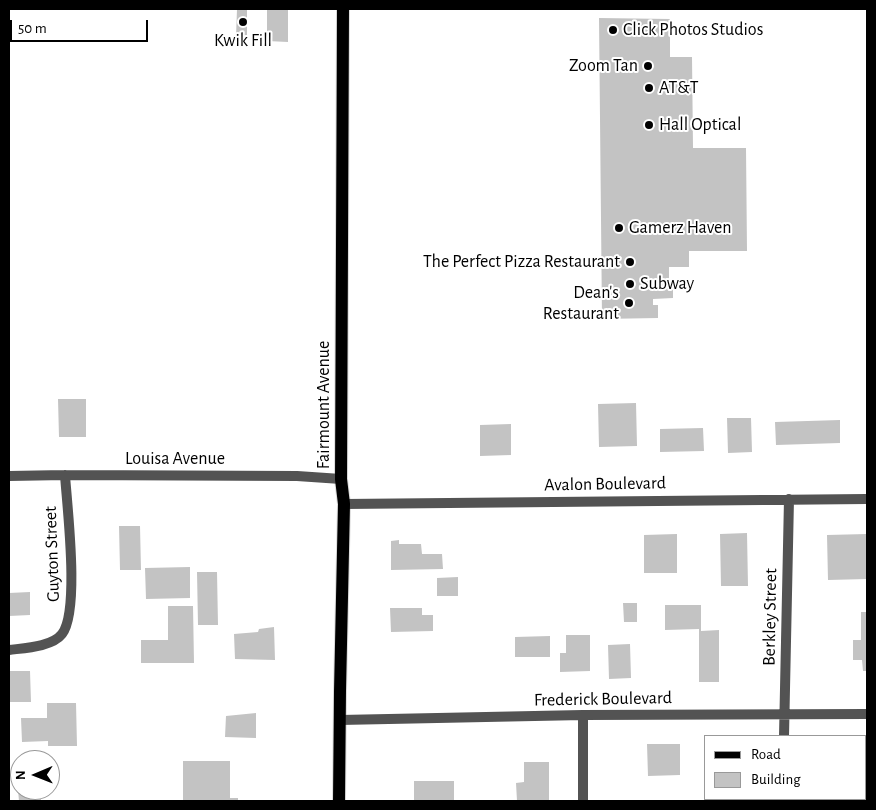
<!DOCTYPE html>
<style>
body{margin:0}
#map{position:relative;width:876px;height:810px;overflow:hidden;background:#fff;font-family:"Alegreya Sans",sans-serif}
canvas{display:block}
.frame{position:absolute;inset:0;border:10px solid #000;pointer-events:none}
.legend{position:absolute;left:704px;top:735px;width:162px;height:65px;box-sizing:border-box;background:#fff;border:1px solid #999;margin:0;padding:6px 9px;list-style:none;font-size:15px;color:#000}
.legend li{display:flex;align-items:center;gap:10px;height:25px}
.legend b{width:25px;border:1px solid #999}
.north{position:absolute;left:10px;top:750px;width:50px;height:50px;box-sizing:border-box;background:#fff;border:1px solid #999;border-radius:50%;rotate:269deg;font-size:14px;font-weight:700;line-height:20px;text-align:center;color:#000}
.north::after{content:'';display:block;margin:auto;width:18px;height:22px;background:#000;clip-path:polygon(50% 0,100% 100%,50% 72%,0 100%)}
.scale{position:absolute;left:10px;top:20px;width:138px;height:22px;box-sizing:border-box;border:2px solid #000;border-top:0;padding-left:6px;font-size:15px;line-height:18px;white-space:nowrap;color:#000;-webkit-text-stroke:4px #fff;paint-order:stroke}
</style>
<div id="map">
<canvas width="876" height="810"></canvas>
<div class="frame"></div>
<ul class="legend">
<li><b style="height:6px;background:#000"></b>Road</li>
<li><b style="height:14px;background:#c3c3c3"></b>Building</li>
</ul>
<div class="north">N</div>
<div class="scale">50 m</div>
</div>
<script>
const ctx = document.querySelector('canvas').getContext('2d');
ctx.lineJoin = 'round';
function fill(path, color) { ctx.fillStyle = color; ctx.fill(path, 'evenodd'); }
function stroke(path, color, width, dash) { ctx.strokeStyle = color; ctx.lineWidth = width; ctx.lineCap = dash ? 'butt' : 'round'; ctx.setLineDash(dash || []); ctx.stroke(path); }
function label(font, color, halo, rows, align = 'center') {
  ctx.font = font + ' "Alegreya Sans",sans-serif'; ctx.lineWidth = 4; ctx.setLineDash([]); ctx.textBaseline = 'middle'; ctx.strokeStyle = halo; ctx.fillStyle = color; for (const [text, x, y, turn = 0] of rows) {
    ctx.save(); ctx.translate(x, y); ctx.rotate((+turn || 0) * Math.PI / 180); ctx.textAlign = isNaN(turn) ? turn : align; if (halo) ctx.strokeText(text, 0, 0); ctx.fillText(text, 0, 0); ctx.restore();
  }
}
fill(new Path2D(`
 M237,9H247V37H236Z
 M267,9H288V42L267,41Z
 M599,18L670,19V57H692L693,148H746L747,251H689V267H669V285H673V298L653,299V305H658V318L602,319Z
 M58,399H86V437H59Z
 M636,403L637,446L599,447L598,404Z
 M727,418H751L752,452L728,453Z
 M840,420V443L776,445L775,422Z
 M511,424V455L480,456V425Z
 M703,428L704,451L660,452V429Z
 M119,526H140L141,570H120Z
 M747,533L748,586H721L720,534Z
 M677,534V573H644V535Z
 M867,534V579L828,580L827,535Z
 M399,540V544H421L422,554H442L443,569L391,570V541Z
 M190,567V598L146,599L145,568Z
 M197,572H217L218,625H198Z
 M458,577V596H437V578Z
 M30,592V615L9,616V593Z
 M623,603H637V622H624Z
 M665,605H701V631L719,630V682H699V629L665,630Z
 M168,606H193L194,663H141V640H168Z
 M390,608H422V615H433V631L391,632Z
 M861,612H867V671H863L862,660H853V640H861Z
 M274,627L275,660L235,659L234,634L258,632L259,629Z
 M566,635H590V671L560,672V653H566Z
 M550,636V657H515V637Z
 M630,644L631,678L609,679L608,645Z
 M9,671H30L31,702H9Z
 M47,703H76L77,746H48V741L22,742L21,718H47Z
 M256,713V738L225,737L226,716Z
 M647,744H680V775L648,776Z
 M183,761H230V798H238V801H183Z
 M524,762H549V801H517L516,783L524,782Z
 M414,781H454V801H414Z
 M18,790H41V801H19Z
 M835,799H862V801H835Z`), '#c3c3c3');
const primary = new Path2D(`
 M339,801L340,691L344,504L341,479L343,9`);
stroke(primary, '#dbdbdb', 14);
stroke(new Path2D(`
 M9,476L65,475L297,476L341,479
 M344,504L867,499
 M9,650C24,648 52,647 62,634C80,611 67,506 65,475
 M340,720L583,715L867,714
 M784,736L789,499
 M583,801V715
 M784,801V799`), '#535353', 10);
stroke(primary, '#000', 12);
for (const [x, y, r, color] of [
 [243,22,5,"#000"],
 [613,30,5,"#000"],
 [648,66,5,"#000"],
 [649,88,5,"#000"],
 [649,125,5,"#000"],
 [619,228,5,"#000"],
 [630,262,5,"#000"],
 [630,284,5,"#000"],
 [629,303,5,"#000"]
]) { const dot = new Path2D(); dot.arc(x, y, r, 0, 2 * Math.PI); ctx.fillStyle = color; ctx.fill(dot); stroke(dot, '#fff', 2); }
label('18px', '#000', '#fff', [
 ["Click Photos Studios",623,30],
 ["Kwik Fill",243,41,"center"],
 ["Zoom Tan",638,66,"right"],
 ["AT&T",659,88],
 ["Hall Optical",659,125],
 ["Gamerz Haven",629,228],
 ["The Perfect Pizza Restaurant",620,262,"right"],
 ["Subway",640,284],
 ["Dean's",619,293,"right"],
 ["Restaurant",619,314,"right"]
], 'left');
label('18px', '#000', '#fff', [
 ["Fairmount Avenue",324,405,-90],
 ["Louisa Avenue",175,459],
 ["Avalon Boulevard",605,484,-1],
 ["Guyton Street",52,554,-92],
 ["Berkley Street",770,617,-89],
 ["Frederick Boulevard",603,699,-1]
]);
</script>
